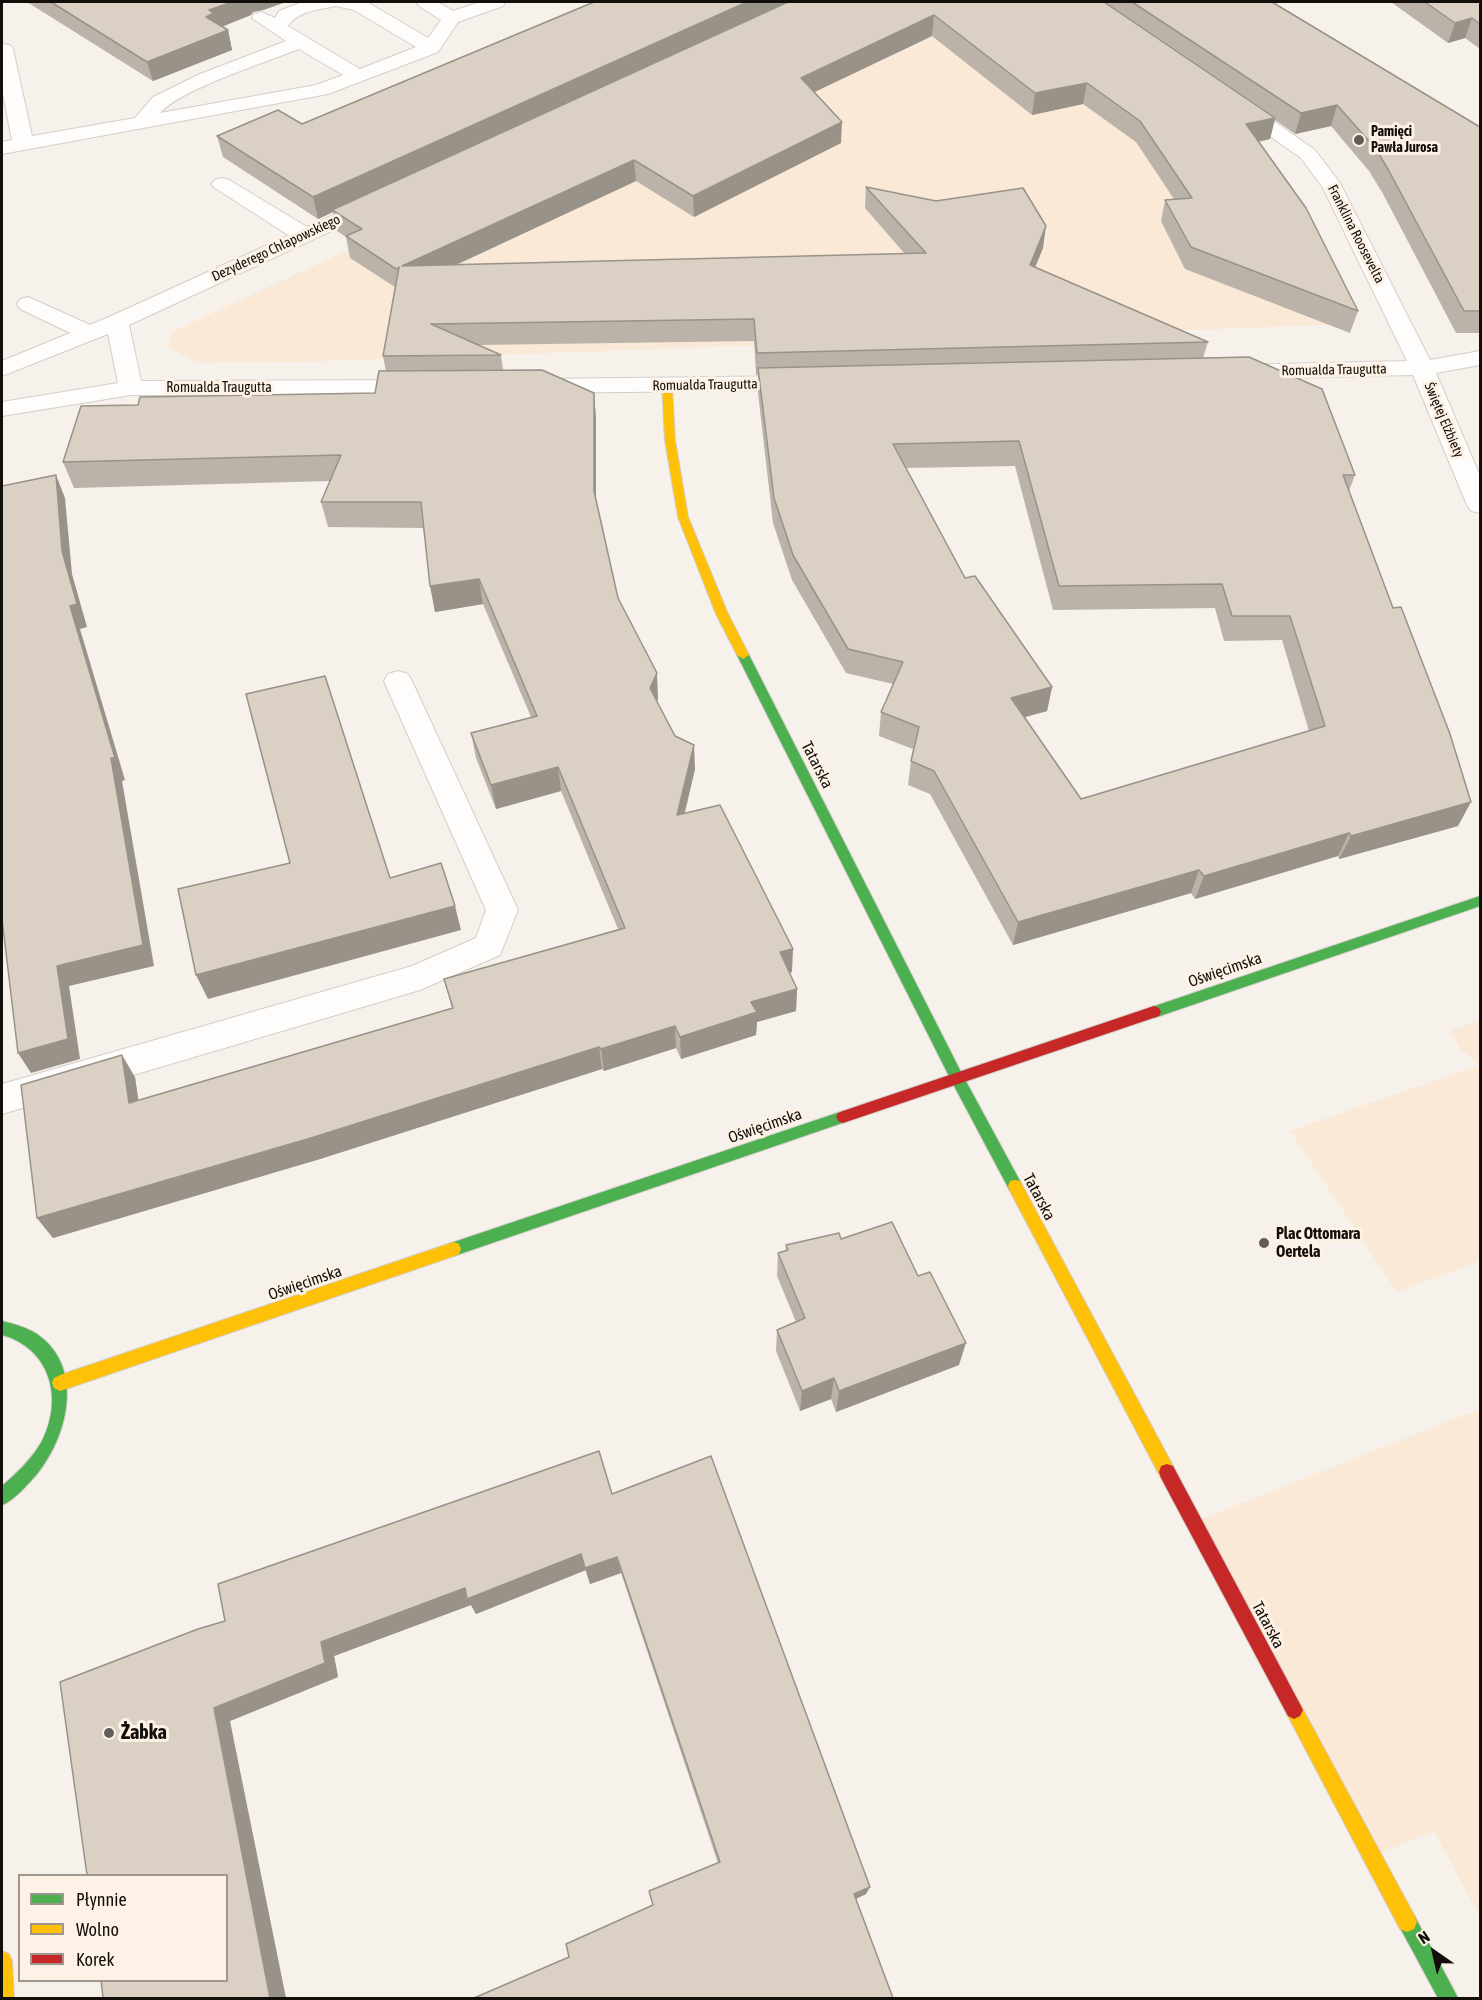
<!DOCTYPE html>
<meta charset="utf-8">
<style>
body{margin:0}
#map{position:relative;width:1482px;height:2000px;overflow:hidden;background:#f7f1eb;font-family:"Asap Condensed",sans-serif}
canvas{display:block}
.frame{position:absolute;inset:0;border:3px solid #120e0a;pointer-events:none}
.legend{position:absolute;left:18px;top:1874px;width:210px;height:108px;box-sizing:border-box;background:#fdf2e5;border:2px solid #9f978d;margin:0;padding:8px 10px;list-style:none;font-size:18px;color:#120e0a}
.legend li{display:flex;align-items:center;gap:12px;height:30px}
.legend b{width:30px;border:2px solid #9f978d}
.north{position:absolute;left:1404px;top:1922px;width:60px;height:60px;-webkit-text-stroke:4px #fdf2e5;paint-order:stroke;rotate:326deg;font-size:16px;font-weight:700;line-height:24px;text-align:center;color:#120e0a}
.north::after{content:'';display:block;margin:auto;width:21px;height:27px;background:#120e0a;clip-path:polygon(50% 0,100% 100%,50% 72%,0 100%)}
</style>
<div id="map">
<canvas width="1482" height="2000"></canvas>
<div class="frame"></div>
<ul class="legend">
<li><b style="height:8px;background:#4caf50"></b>Płynnie</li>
<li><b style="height:8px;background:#ffc107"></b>Wolno</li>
<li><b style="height:8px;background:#c62828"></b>Korek</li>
</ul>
<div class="north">N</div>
</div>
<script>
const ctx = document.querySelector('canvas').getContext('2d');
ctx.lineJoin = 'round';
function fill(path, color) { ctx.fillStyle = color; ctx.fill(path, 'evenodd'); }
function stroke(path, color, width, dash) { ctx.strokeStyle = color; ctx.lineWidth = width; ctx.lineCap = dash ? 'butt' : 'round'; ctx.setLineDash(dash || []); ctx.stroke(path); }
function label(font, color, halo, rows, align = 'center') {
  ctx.font = font + ' "Asap Condensed",sans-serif'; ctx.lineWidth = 6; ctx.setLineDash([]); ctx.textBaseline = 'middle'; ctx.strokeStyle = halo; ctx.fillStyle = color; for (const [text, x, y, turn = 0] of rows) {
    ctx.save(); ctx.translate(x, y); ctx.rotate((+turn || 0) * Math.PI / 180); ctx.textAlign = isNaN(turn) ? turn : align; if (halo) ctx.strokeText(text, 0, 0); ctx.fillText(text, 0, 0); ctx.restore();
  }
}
fill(new Path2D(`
 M879,2H1045L1269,155L1347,289L1327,325L295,362L201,363L167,347L172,332Z
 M1480,1020V1261L1397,1292L1290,1131L1480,1065L1461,1050L1450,1031Z
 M1480,1409V1917L1434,1831L1375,1856L1199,1520Z`), '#f9e9d6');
const lane = new Path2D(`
 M302,2H367L428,38L441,20L419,6L417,2H438L453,11L480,2H505L503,6L458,22L438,52L328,94L2,154V142L12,140L2,89V44L10,45L13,49L32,136L135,118L153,97L200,74L286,41L252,18L254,14L261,12L275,18L279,11ZM336,6L354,10L416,47L360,69L288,26C299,10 319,10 336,6ZM299,49L343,75L316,85L160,113C181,89 267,62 299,49Z
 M222,178L229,180L312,230L315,235L312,240L304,242L296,240L215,188L211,184L215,180Z
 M28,297L97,328L101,333L97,338L89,340L81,338L20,309L17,304L20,299Z
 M398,671L408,674L412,681L518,910L500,955L420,990L2,1114V1084L412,966L476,938L486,910L384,681L388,674Z`);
const street = new Path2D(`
 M1235,97L1242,99L1315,150L1340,183L1430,360L1480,351V365L1436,373L1480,476V513L1471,511L1467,505L1413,375L1237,379L1229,377L1225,372L1229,367L1237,365L1407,361L1323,188L1301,158L1228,107L1225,103L1228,99Z
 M375,196L383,197L386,202L383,207L129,325L141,381L421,380L429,382L433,387L429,392L421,394L131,395L2,416V402L118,383L108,334L2,376V361L109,317Z
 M802,376L810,378L814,383L810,388L802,390L536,393L528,391L524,386L528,381L536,379Z`);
const fast = new Path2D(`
 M743,651L749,655L962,1074L1020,1181L1022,1186L1020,1191L1015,1192L1010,1191L952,1082L737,655Z
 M1480,896V906L1154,1018L1149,1016L1147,1012L1149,1008Z
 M843,1111L848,1113L850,1117L848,1121L454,1256L449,1254L447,1249L449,1244L454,1242Z
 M2,1321C14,1324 26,1327 37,1334C88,1369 66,1445 30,1482C22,1490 13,1501 2,1505V1486C17,1473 32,1459 42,1441C64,1398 50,1348 2,1335Z
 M1407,1912L1414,1915L1458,1998H1438L1397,1922L1400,1915Z`);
const slow = new Path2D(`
 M667,383L672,386L675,440L688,517L728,614L749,655L743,659L737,655L716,614L678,517L665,440L662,386Z
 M1015,1180L1020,1181L1173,1466L1175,1472L1173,1478L1167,1480L1161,1478L1010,1191L1008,1186L1010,1181Z
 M454,1242L459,1244L461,1249L459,1254L454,1256L60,1391L54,1388L52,1383L54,1378L60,1375Z
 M1294,1701L1300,1704L1414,1915L1417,1922L1414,1929L1407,1932L1400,1929L1288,1716L1285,1710L1288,1704Z
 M2,1951L9,1954L12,1961L14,1998H2Z`);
const jam = new Path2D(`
 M1154,1006L1159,1008L1161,1012L1159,1016L843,1123L838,1121L836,1117L838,1113L843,1111Z
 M1167,1464L1173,1466L1300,1704L1303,1710L1300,1716L1294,1719L1288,1716L1161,1478L1159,1472L1161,1466Z`);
stroke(lane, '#d3cec9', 2);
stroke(street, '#d3cec9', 2);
stroke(fast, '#d3cec9', 2);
stroke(slow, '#d3cec9', 2);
stroke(jam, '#d3cec9', 2);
fill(lane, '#fefdfc');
fill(street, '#fefdfc');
fill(fast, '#4caf50');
fill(slow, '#ffc107');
fill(jam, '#c62828');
fill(new Path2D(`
 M27,2H286L263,10L253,12L251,15L222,27L228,30L232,50L153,81Z
 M594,2H1272L1480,127V333H1456L1382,192L1369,171L1331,126L1295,134L1275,120L1270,139L1259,142L1358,311L1350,333L1185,269L1161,221L1165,200L1174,199L1136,142L1083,104L1032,115L932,36L814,92L841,143L694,217L636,181L456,265L905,254L865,208L866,187L1043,248L1035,267L1208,342L1203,358L1355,475L1349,491L1458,826L1339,859L1338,856L1195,899L1191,893L1013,945L930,794L908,785L911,761L913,749L879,736L881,712L893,684L846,673L792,580L773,523L758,393V375H756L754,341L478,345L501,355L503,370L594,393L596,419V501L618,598L658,699L657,701L675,736L695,769L685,813L792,972L790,973L797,989L796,1011L757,1022L756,1035L681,1059L676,1048L604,1071L602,1069L320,1159L53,1238L37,1218L135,1077L138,1100L452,1008L444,979L618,929L561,791L496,809L476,758L471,733L531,717L483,604L435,612L423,528L328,527L321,502L330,481L74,488L63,462L138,405L375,393L386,371L383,356L395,287L350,258L346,237L337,231L333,212L318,219L223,157L217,136L302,124ZM1015,466L1053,610L1215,608L1224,641L1282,640L1309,731L1081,799L1025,717L1047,711L1052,687L965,578L906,468Z
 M1391,2H1480V49L1465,38L1448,43Z
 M841,1239L959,1365L836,1412L831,1399L800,1411L776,1351L777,1330L796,1322L777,1276L778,1253L786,1250V1245Z
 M612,1494L866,1894L856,1899L569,1957L653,1905L718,1863L621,1573L590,1584L586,1570L476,1614L471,1605L334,1656L338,1677L230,1721L103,1998L225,1621Z`), '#bbb3a9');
fill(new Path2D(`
 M232,2H286L263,10L253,12L251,15L218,28L206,17L209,10Z
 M747,2H792L332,210L333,212L318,219L313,197Z
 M934,15L932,36L800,99L801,78Z
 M1472,18L1465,38L1448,43L1455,23Z
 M228,30L232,50L153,81L147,62Z
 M1087,83L1083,104L1032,115L1035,93Z
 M1337,105L1331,126L1295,134L1301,113Z
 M1275,118L1270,139L1241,145L1246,124Z
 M842,122L841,143L694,217L693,196Z
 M634,160L636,181L406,288L402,266Z
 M1046,226L1043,248L1027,287L1030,265Z
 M594,393L596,419V517L594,491Z
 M56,475L65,498L72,574L87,627L80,629L125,780L122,781L154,966L69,986L80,1059L31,1073L18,1053L57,966L62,551Z
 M479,579L483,604L435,612L430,586Z
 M657,673L658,699L651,713L650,688Z
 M1052,687L1047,711L1007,722L1011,698Z
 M694,745L695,769L678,839L677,815Z
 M558,767L561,791L496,809L491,785Z
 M1471,802L1458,826L1339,859L1351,836Z
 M1349,833L1338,856L1195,899L1204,876Z
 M1199,870L1191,893L1013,945L1018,922Z
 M455,906L461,930L208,999L196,975Z
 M793,949L792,972L779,975L780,952Z
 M797,989L796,1011L757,1022L756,1035L681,1059L680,1037L751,1002Z
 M675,1026L676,1048L604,1071L601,1049Z
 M599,1047L602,1069L320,1159L53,1238L37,1218Z
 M122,1055L135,1077L142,1124L129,1103Z
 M966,1343L959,1365L836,1412L839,1391Z
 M834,1378L831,1399L800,1411L802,1391Z
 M581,1554L586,1570L476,1614L471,1605L334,1656L338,1677L230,1721L286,1998H270L214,1708L321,1642L465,1588Z
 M617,1557L621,1573L590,1584L585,1568Z
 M870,1887L866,1894L851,1901L854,1894Z`), '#999289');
const building = new Path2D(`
 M51,2H232L209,10L214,13L206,17L228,30L147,62Z
 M594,2H747L313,197L217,136L278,110L302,124Z
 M788,2H1104L1275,118L1246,124L1306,208L1358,311L1191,247L1165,200L1192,198L1140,121L1087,83L1035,93L934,15L801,78L842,122L693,196L634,160L402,266L926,253L866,187L936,201L1023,188L1046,226L1030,265L1208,342L757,353L754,319L431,324L501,355L383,356L399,267L396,269L346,236L362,229L332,210Z
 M1132,2H1272L1480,127V311H1464L1389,171L1376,149L1337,105L1301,113Z
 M1425,2H1480V24L1472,18L1455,23Z
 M1249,357L1322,389L1355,475H1343L1393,608L1401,607L1450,734L1471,802L1351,836L1349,833L1204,876L1199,870L1018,922L934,771L911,761L919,727L881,712L903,662L848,649L793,555L774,498L758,368ZM1019,441L1059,586L1222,584L1232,616H1290L1325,726L1081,799L1011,698L1052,687L975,576L965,578L893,444Z
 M542,370L594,393V491L618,598L657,673L650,688L675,736L694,745L677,815L720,805L793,949L780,952L797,989L751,1002L757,1012L680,1037L675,1026L601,1049L599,1047L311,1138L37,1218L21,1085L122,1055L129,1103L453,1008L444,979L625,928L558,767L491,785L471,733L537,716L479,579L430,586L421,502H321L341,455L63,462L81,406L138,405L140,397L375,393L379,371Z
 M56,475L62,551L77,604L70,606L115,758H111L143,945L57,966L68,1039L18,1053L2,919V486Z
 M325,676L390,878L441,863L455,906L196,975L178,889L290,863L246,694Z
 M892,1222L918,1276L930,1272L966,1343L839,1391L834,1378L802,1391L777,1330L805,1318L778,1253L788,1250L786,1245L839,1233L841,1239Z
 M599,1451L612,1494L711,1456L870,1887L854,1894L893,1998H474L569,1957L566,1944L653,1905L649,1891L720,1862L617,1557L585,1568L581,1554L467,1599L465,1588L321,1642L325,1663L214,1708L270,1998H103L101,1980H226V1875H87L60,1682L198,1629L225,1621L218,1584Z`);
fill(building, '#dad0c4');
stroke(building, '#999289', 1.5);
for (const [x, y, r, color] of [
 [1359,140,6,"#625d59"],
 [1264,1243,6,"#625d59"],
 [109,1733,6,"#625d59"]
]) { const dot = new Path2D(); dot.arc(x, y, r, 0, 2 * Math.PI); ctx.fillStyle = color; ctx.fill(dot); stroke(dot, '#fdf2e5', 2); }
label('bold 14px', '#120e0a', '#fdf2e5', [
 ["Pamięci",1371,132],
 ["Pawła Jurosa",1371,148]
], 'left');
label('14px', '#120e0a', '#fdf2e5', [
 ["Franklina Roosevelta",1356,234,63],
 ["Dezyderego Chłapowskiego",276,248,-25],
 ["Romualda Traugutta",1334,370,-1],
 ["Romualda Traugutta",705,385,-1],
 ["Romualda Traugutta",219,388],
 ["Świętej Elżbiety",1444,420,67]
]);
label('16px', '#120e0a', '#fdf2e5', [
 ["Tatarska",817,765,63],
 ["Oświęcimska",1225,970,-19],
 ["Oświęcimska",765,1126,-19],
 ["Tatarska",1039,1197,62],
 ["Oświęcimska",305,1283,-19],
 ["Tatarska",1268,1625,62]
]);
label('bold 16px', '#120e0a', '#fdf2e5', [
 ["Plac Ottomara",1276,1234],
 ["Oertela",1276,1252]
], 'left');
label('bold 20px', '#120e0a', '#fdf2e5', [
 ["Żabka",121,1733]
], 'left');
</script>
